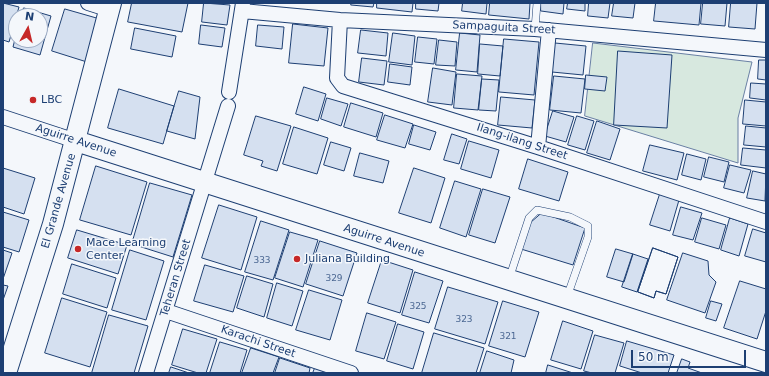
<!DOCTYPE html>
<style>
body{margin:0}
#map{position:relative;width:769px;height:376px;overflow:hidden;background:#f4f7fb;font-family:"DejaVu Sans",sans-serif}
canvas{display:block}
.frame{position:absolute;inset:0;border:4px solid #1d3f73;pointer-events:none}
.north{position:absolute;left:8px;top:8px;width:40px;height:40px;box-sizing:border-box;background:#f4f7fb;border:1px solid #9eadc5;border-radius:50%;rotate:8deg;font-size:11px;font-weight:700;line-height:16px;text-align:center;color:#1d3f73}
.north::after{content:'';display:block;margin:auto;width:14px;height:18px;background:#c62828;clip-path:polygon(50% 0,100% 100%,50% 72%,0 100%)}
.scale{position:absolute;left:631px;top:350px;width:115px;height:18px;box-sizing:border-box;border:2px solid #1d3f73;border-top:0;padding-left:5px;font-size:12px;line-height:14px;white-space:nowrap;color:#1d3f73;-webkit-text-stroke:3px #f4f7fb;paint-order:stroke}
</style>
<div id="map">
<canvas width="769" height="376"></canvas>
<div class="frame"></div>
<div class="north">N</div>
<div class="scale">50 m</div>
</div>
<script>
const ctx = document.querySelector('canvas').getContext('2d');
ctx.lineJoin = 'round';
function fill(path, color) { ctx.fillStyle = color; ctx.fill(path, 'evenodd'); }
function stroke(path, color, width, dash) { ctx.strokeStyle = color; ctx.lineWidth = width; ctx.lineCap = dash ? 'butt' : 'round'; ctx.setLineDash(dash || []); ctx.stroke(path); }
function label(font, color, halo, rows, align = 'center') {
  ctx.font = font + ' "DejaVu Sans",sans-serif'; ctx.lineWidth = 3; ctx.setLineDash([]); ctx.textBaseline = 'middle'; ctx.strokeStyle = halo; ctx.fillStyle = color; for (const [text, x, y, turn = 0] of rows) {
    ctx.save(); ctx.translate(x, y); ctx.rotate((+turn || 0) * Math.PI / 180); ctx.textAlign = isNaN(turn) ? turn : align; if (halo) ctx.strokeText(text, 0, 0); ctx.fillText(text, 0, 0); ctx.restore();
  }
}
const green = new Path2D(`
 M593,43L752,62L738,118V163L585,116Z`);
fill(green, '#d7e8df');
stroke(green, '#687fa3', 1);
const building = new Path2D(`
 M3,3L19,7L9,42L3,40Z
 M132,3H188L182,32L128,22Z
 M204,3L230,5L227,25L202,22Z
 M352,3H374L373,7L351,5Z
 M377,3H413L412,12L377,8Z
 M416,3H439L438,11L416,9Z
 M463,3H487L486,14L462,11Z
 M490,3H530L529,19L489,15Z
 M541,3H564L563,14L541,11Z
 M568,3H585V11L567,9Z
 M589,3H610L608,18L588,16Z
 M614,3H635L633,18L612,16Z
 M656,3H701L699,25L654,21Z
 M703,3H727L725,26L701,24Z
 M731,3H757L755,29L729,27Z
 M24,8L51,16L40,55L13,47L16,35V40H40V16H21Z
 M65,9L100,19L87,62L52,51Z
 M293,24L328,28L324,66L289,63Z
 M201,25L225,28L222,47L199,44Z
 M258,25L284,27L282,49L256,46Z
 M135,28L176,36L172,57L131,49Z
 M361,30L388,33L386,56L358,53Z
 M393,33L415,36L412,65L389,62Z
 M460,33L480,35L477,72L456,70Z
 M418,37L437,39L434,64L415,62Z
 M504,39L539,42L534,95L499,92Z
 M439,40L457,42L455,66L436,65Z
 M555,43L586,46L583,75L552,72Z
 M480,44L503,46L500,76L478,74Z
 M618,51L672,55L667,128L614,125Z
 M362,58L387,61L384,85L359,82Z
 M759,60H766V80L758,79Z
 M390,64L412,67L410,85L388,82Z
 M433,68L456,72L452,105L428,102Z
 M457,74L482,76L478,110L454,108Z
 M586,75L607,77L605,91L585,89Z
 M554,76L585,79L581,113L550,110Z
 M482,79L499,80L496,111L479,110Z
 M751,83L766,84V100L750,98Z
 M304,87L326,94L318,121L296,114Z
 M119,89L174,106L163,144L108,128Z
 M179,91L200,97L195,139L167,131Z
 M501,97L535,100L532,128L498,125Z
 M327,98L348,104L341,126L321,119Z
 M745,100L766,102V126L743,124Z
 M351,103L383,113L376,137L344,127Z
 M553,111L574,117L566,142L545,136Z
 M385,115L413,124L405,148L377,140Z
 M256,116L291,126L277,171L261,166L263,161L244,155Z
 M577,116L594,121L585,150L568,145Z
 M597,121L620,129L610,160L587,153Z
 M414,125L436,132L430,150L409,144Z
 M746,126L766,128V147L744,145Z
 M294,127L328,138L317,174L283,164Z
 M452,134L467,139L459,164L444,160Z
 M469,141L499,150L491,178L461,169Z
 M331,142L351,148L344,171L324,165Z
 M650,145L684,153L677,180L643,171Z
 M743,148L766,150V168L741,165Z
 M360,153L389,161L383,183L354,176Z
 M687,154L706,159L701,180L682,175Z
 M709,157L729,162L724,182L704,177Z
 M528,159L568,172L559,201L519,189Z
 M730,165L751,170L744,193L724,188Z
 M96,166L147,182L131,235L80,220Z
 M3,168L35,178L24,214L3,207Z
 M414,168L445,178L431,223L399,213Z
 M753,171L766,174L765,201L747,198Z
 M455,181L481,189L466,237L440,228Z
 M150,183L192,195L173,257L132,244Z
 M483,189L510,197L495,243L469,235Z
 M660,194L679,200L670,231L650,225Z
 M219,205L257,217L241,270L202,258Z
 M681,207L702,213L693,240L673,235Z
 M3,212L29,220L19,252L3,247Z
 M542,213L585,228L573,265L521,249L528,225Z
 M702,218L726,225L719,249L695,242Z
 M730,218L748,224L739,256L721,250Z
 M261,221L289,230L273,280L245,272Z
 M753,229L766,233V262L745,256Z
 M77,230L127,245L118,274L68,258Z
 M290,232L318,240L303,287L275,278Z
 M320,241L357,253L343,296L306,284Z
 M653,248L678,257L666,294L656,291L654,298L638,292Z
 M653,248L678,257L666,294L656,291L654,298L638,292Z
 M616,249L633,254L624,282L607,277Z
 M3,250L12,253L3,279Z
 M130,250L164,261L146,320L112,310Z
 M683,253L708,261L709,275L716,282L705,313L667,300Z
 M633,254L648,259L637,292L622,287Z
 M382,260L413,270L400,313L368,303Z
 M72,264L116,278L107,308L63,294Z
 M205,265L244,276L233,312L194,301Z
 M415,272L443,281L429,323L402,315Z
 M247,276L273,284L264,317L237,308Z
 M740,281L766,289V311L757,339L724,328Z
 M277,283L303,291L292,326L267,318Z
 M3,285L8,286L3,300Z
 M448,287L498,302L485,344L435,329Z
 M309,290L342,300L330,340L296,330Z
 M62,298L107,312L90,367L45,353Z
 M503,301L539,312L525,357L489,346Z
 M711,301L722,304L716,321L706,318Z
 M367,313L396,322L384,359L356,351Z
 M109,315L148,326L134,373H92Z
 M563,321L593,331L581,369L551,360Z
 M398,324L424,332L413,369L387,361Z
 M183,329L217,339L206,373H198L172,365Z
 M434,333L484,348L476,373H422Z
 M595,335L624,343L615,373H592L584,371Z
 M627,341L674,355L668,373H642L620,366Z
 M220,342L247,350L240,373H210Z
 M251,348L279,357L273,373H242Z
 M487,351L514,360L511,373H480Z
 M280,358L310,368L309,373H275Z
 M682,359L690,362L688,368L702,373H677Z
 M548,365L573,373H546Z
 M171,367L189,373H169Z
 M315,368L331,373H313Z`);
fill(building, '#d5e0f0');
stroke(building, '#1d3f73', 1);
const lane = new Path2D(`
 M535,29L537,3
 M509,279L529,218L537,210L570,217L588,226V237L567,297`);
const street = new Path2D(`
 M88,3L110,10
 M242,11L340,20L535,29L766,50
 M340,20L337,78L343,86L538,147L766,222
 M229,92L243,3
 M3,117L76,141
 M538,147L549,30
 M166,311L351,373
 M146,373L228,106`);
const secondary = new Path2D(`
 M76,141L766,362
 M6,373L53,224L111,3`);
stroke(lane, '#1d3f73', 8);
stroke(street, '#1d3f73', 16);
stroke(secondary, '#1d3f73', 22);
stroke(lane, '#f4f7fb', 7);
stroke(street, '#f4f7fb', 14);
stroke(secondary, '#f4f7fb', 20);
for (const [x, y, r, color] of [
 [33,100,4,"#c62828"],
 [78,249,4,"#c62828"],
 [297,259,4,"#c62828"]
]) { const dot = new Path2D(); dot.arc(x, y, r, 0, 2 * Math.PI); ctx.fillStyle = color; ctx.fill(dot); stroke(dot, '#f4f7fb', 1.5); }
label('9px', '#4b6792', null, [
 ["333",262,261],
 ["329",334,279],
 ["325",418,307],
 ["323",464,320],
 ["321",508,337]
]);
label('11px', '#1d3f73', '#f4f7fb', [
 ["Sampaguita Street",504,28,3],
 ["Aguirre Avenue",76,141,18],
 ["Ilang-ilang Street",522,142,18],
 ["El Grande Avenue",59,201,-74],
 ["Aguirre Avenue",384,241,18],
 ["Teheran Street",176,278,-73],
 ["Karachi Street",258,342,19]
]);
label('11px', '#1d3f73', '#f4f7fb', [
 ["LBC",41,100],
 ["Mace Learning",86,243],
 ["Center",86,256],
 ["Juliana Building",305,259]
], 'left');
</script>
